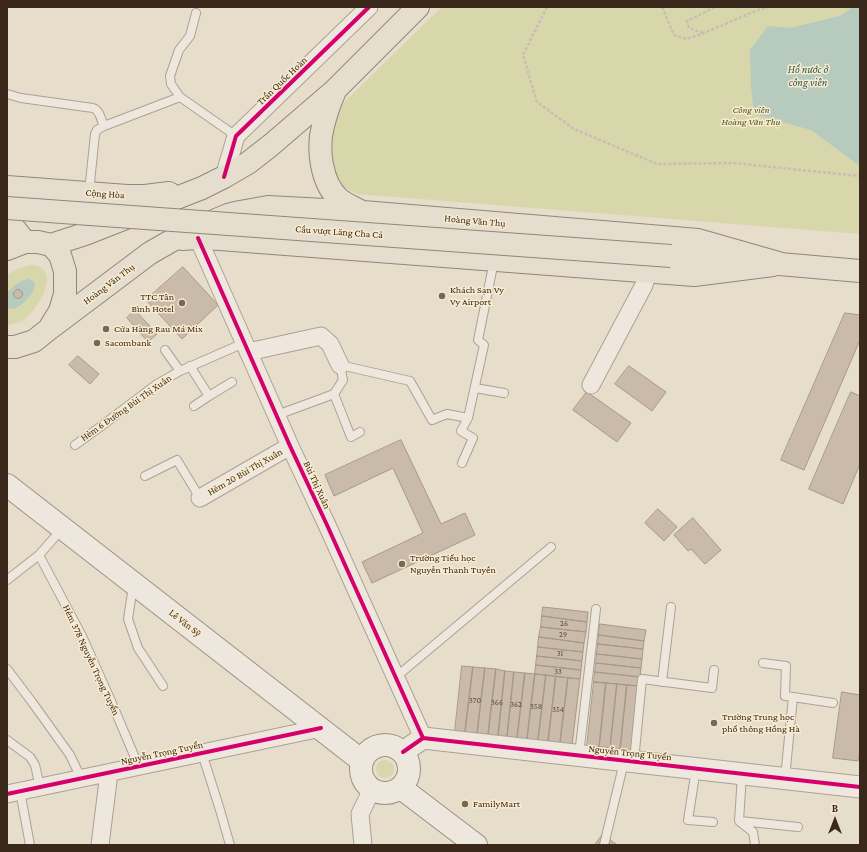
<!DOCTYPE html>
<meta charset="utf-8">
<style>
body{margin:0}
#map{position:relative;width:867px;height:852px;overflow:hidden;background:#e6ddca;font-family:"Crimson Pro",serif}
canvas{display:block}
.frame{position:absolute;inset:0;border:8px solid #3a291b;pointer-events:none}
.north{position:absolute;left:815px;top:800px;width:40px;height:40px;-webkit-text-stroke:3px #f9ebcf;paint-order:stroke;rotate:0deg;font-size:11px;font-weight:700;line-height:16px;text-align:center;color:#3a291b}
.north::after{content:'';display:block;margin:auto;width:14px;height:18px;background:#3a291b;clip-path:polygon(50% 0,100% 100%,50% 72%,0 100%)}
</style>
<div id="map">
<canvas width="867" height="852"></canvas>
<div class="frame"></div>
<div class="north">B</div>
</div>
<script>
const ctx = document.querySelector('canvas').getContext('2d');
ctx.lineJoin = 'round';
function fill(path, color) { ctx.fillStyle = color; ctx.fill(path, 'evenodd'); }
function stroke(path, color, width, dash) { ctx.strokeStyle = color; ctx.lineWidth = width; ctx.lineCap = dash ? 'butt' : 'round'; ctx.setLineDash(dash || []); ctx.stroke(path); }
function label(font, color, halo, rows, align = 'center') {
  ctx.font = font + ' "Crimson Pro",serif'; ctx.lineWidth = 3; ctx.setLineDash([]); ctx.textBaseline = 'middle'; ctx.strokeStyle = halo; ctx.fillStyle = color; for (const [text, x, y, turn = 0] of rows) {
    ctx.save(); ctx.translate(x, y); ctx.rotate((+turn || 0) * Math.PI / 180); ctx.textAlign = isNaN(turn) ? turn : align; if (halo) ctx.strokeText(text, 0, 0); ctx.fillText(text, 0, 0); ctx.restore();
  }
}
fill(new Path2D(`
 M442,7H860V234L358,194L344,187L332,176L329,124L337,109Z
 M33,265C63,270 38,309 25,319C19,323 13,324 7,325V276C15,270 23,265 33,265Z
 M376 769a9 9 0 1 1 18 0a9 9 0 1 1-18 0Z`), '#d8d6ab');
fill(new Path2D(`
 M853,7H860V166L811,130L754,114L751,87L750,50L768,26L790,28L840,16Z
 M28,279C30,280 32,280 34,282C38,290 23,305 16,308C13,309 10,309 7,308V293C13,286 19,281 28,279Z`), '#b6cbbd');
const building = new Path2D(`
 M183,267L218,305L182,339L146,300Z
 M13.5 294a4.5 4.5 0 1 1 9 0a4.5 4.5 0 1 1-9 0Z
 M135,310L157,334L148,342L127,318Z
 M845,313L860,315V340L804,470L781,460Z
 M78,356L99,374L90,384L69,365Z
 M629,366L666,392L652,411L615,384Z
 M587,392L631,423L617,442L573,410Z
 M851,392L860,396V464L843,504L809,489Z
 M401,440L441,524L465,513L475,535L372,583L362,562L423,533L393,468L334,496L325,475Z
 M658,509L677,527L664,541L645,523Z
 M693,518L721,550L705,564L691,549L688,551L674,535Z
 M543,607L588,612L587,622L542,616Z
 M542,616L587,622L586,632L541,627Z
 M600,624L646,630L644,641L599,635Z
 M541,627L586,632L584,643L539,637Z
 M599,635L644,641L643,649L598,644Z
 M539,637L584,643L583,652L538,647Z
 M598,644L643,649L642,659L597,654Z
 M538,647L583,652L582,661L537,656Z
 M597,654L642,659L641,668L596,663Z
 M537,656L582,661L581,670L536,665Z
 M596,663L641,668L640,677L595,672Z
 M536,665L581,670L580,679L535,674Z
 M462,666L473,667L465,733L455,732Z
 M473,667L485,668L477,735L465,733Z
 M485,668L496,669L488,736L477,735Z
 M496,669L505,671L498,737L488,736Z
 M505,671L514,672L507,738L498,737Z
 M514,672L525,673L517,739L507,738Z
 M595,672L640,677L639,686L594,682Z
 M525,673L535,674L527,740L517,739Z
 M535,674L546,675L538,741L527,740Z
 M546,675L556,676L548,742L538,741Z
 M556,676L568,678L560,744L548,742Z
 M568,678L580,679L572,745L560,744Z
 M594,682L606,683L599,749L587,747Z
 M606,683L617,684L610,750L599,749Z
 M617,684L627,685L620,751L610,750Z
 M627,685L639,686L632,752L620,751Z
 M842,692L860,695V749L858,761L833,758Z
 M603,834L617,845H595Z`);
fill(building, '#cabaaa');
stroke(building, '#a69889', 1);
const service = new Path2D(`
 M196,13L190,36L179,50L170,76L171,84L180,97L236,136
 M7,94L21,98L93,108C100,110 101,120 104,126
 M89,192L95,134L97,130L104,126L180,97
 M165,350L180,371
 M190,366L209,396L232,382
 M475,388L504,393
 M334,394L351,437L360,432
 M194,406L209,396
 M277,415L334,394L343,380L340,365L410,381L432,420L447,414L468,418
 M75,445L100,427L157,384L180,371L244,343
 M462,463L473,438L461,431L468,418L484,345L478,340L494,261
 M145,476L177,460L200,498
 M39,555L82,636L111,701L139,767
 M7,580L39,555L62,529
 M133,586L128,619L138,648L163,686
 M763,663L786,666L785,696L793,697
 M7,669L32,702L70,755L81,778
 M396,677L551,547
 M662,682L671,607
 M7,740L30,757L35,765L40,787
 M202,753L220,810L230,845
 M579,755L596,609
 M634,761L642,679L712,688L714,670
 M696,769L688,820L713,822
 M742,775L739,821L753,832L755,845
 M785,778L793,697L833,703
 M20,791L30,845
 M740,821L798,827
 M604,845L624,762`);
const minor = new Path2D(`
 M224,177L236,136L369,7
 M198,238L290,446L327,525L423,738
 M248,352L321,336L330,344L340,365
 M591,385L644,285L648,272
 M200,498L290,446
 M7,794L321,728
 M100,845L109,773
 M363,845L360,814L372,789`);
const tertiary = new Path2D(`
 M403,752L423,738L860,787`);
const secondary = new Path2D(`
 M7,485L362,761
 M361 769a24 24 0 1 1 48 0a24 24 0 1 1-48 0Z
 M401,788L476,845`);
const primary = new Path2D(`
 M335,91C330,102 326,114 323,126C317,148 321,183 339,199C345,204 353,207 360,211
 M7,187L127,196H145L169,193
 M7,219L25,242
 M182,239L198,238L220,239L694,275L773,265
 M51,245L85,234L202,188L224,177L248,163L271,145L335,90L418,7
 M7,249L12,247L25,242H38L51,245L60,255L65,271V294L60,311L49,329L34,341L15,347H7
 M671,256L733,260
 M768,263L860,271
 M49,329L150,253L171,241L199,227L228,215L240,212L268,207L363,212L698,240L782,264`);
stroke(service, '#aba294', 10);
stroke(minor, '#aba294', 19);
stroke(tertiary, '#aba294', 23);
stroke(secondary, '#9a9184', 24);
stroke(primary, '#90877b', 24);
stroke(new Path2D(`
 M547,7L523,55L537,102L574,129L657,164L733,163L860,176
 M662,7L674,35L687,39L704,33L758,10L769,7
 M703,33L689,28L687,21L715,7`), '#c6beb4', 2.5, [3, 2]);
stroke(service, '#ede7dd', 8);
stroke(minor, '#ede7dd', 17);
stroke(tertiary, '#ede7dd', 21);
stroke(secondary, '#ede7dd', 22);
stroke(primary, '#e5ddcd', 22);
const primaryBridge = new Path2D(`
 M7,208L671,256`);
stroke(primaryBridge, '#90877b', 24, []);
stroke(primaryBridge, '#e5ddcd', 22);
stroke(new Path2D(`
 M224,177L236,136L369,7
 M198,238L290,446L327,525L423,738
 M403,752L423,738L860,787
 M7,794L321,728`), '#d6006c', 4);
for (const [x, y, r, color] of [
 [442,296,4,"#766858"],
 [182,303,4,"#766858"],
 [106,329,4,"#766858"],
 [97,343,4,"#766858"],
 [402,564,4,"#766858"],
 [714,723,4,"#766858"],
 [465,804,4,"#766858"]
]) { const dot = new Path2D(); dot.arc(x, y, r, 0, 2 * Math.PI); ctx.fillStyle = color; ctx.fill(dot); stroke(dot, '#f9ebcf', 1.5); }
label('8px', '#5e4d3f', null, [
 ["26",564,624],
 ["29",563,635],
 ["31",560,654],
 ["33",558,672],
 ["370",475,701],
 ["366",497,703],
 ["362",516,705],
 ["358",536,707],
 ["354",558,710]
]);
label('10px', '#3a291b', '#f9ebcf', [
 ["Trần Quốc Hoàn",282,81,-44],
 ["Cộng Hòa",105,194,4],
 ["Hoàng Văn Thụ",475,221,5],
 ["Cầu vượt Lăng Cha Cả",339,232,4],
 ["Hoàng Văn Thụ",109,284,-37],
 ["Hẻm 6 Đường Bùi Thị Xuân",126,408,-35],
 ["Hẻm 20 Bùi Thị Xuân",245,472,-30],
 ["Bùi Thị Xuân",317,485,65],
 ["Lê Văn Sỹ",185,623,38],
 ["Hẻm 378 Nguyễn Trọng Tuyển",91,660,65],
 ["Nguyễn Trọng Tuyển",162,753,-12],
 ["Nguyễn Trọng Tuyển",630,753,6]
]);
label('italic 10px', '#4d5920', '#f9ebcf', [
 ["Công viên",751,110],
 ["Hoàng Văn Thụ",751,122]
]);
label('10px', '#3a291b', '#f9ebcf', [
 ["Khách Sạn Vy",450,290],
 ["Vy Airport",450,302],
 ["TTC Tân",174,297,"right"],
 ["Bình Hotel",174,309,"right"],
 ["Cửa Hàng Rau Má Mix",114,329],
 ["Sacombank",105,343],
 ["Trường Tiểu học",410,558],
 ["Nguyễn Thanh Tuyền",410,570],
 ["Trường Trung học",722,717],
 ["phổ thông Hồng Hà",722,729],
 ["FamilyMart",473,804]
], 'left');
label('italic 11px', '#295c56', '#f9ebcf', [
 ["Hồ nước ở",808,70],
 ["công viên",808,83]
]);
</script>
